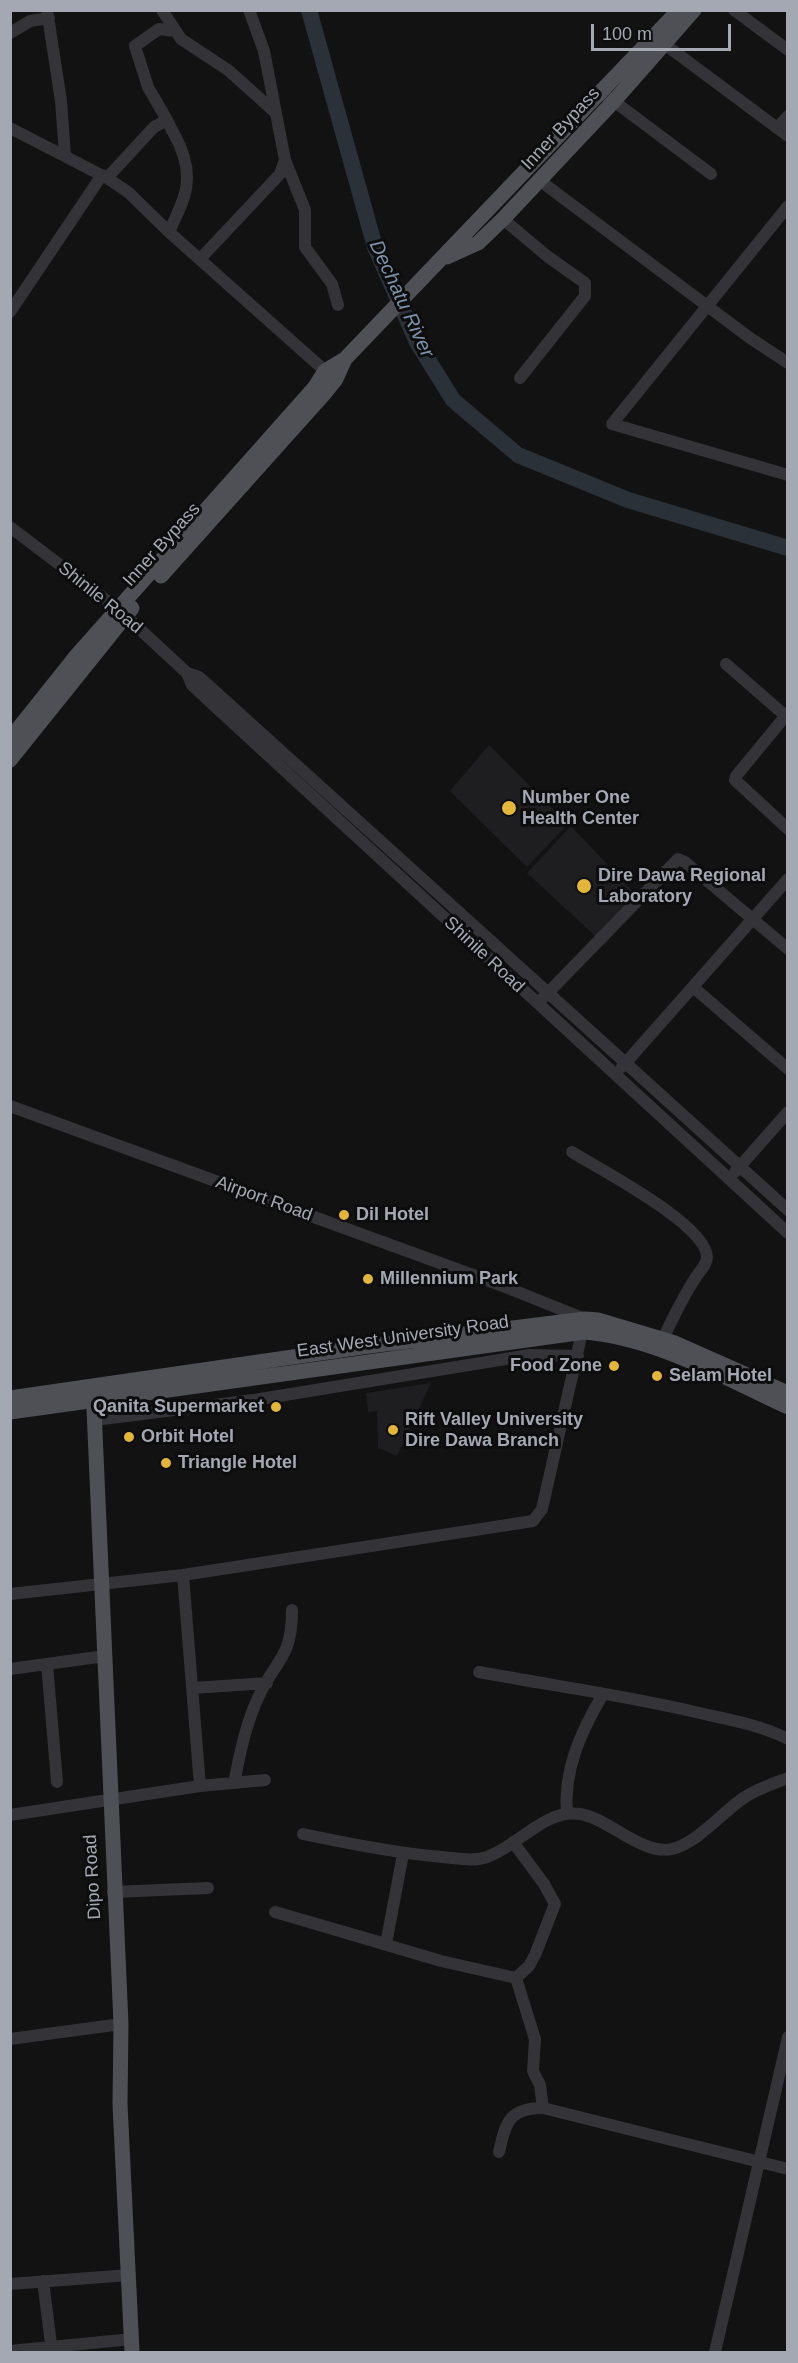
<!DOCTYPE html>
<style>
body{margin:0}
#map{position:relative;width:798px;height:2363px;overflow:hidden;background:#121213;font-family:Helvetica,sans-serif}
canvas{display:block}
.frame{position:absolute;inset:0;border:12px solid #a4a8b3;pointer-events:none}
.scale{position:absolute;left:591px;top:24px;width:140px;height:27px;box-sizing:border-box;border:3px solid #a4a8b3;border-top:0;padding-left:8px;font-size:18px;line-height:21px;white-space:nowrap;color:#a4a8b3;-webkit-text-stroke:4px #0d0d0e;paint-order:stroke}
</style>
<div id="map">
<canvas width="798" height="2363"></canvas>
<div class="frame"></div>
<div class="scale">100 m</div>
</div>
<script>
const ctx = document.querySelector('canvas').getContext('2d');
ctx.lineJoin = 'round';
function fill(path, color) { ctx.fillStyle = color; ctx.fill(path, 'evenodd'); }
function stroke(path, color, width, dash) { ctx.strokeStyle = color; ctx.lineWidth = width; ctx.lineCap = dash ? 'butt' : 'round'; ctx.setLineDash(dash || []); ctx.stroke(path); }
function label(font, color, halo, rows, align = 'center') {
  ctx.font = font + ' Helvetica,sans-serif'; ctx.lineWidth = 6; ctx.setLineDash([]); ctx.textBaseline = 'middle'; ctx.strokeStyle = halo; ctx.fillStyle = color; for (const [text, x, y, turn = 0] of rows) {
    ctx.save(); ctx.translate(x, y); ctx.rotate((+turn || 0) * Math.PI / 180); ctx.textAlign = isNaN(turn) ? turn : align; if (halo) ctx.strokeText(text, 0, 0); ctx.fillText(text, 0, 0); ctx.restore();
  }
}
fill(new Path2D(`
 M489,745L568,824L527,867L450,791Z
 M571,826L639,898L605,945L527,873Z
 M431,1383L397,1456L378,1448L377,1411L368,1412L366,1393Z`), '#1e1e20');
stroke(new Path2D(`
 M309,10L375,247L417,342L453,400L518,455L628,500L788,548`), '#2b3138', 16);
stroke(new Path2D(`
 M47,10L61,101L65,155
 M162,10L181,39L228,70L276,113
 M249,10L264,51L285,160L305,210V247L332,284L338,305
 M734,10L788,50
 M10,33L30,21L49,18
 M659,40L788,136
 M603,93L711,174
 M167,120C171,129 176,137 180,146C195,182 184,199 169,232
 M10,128L107,178L128,192L169,232L332,377
 M777,128L788,116
 M107,178L154,127L167,120L148,87L135,46L159,29L175,31
 M539,180L750,338L788,363
 M788,206L612,424L788,475
 M503,219L547,256L585,283V296L520,378
 M200,259L280,174L285,160
 M10,312L102,175
 M10,527L118,609L187,673L199,677L207,684L788,1210
 M726,664L788,718
 M187,673L192,685L210,702L788,1233
 M788,713L736,776L735,780L788,829
 M693,987L788,1069
 M542,999L678,859L685,862L788,949
 M622,1067L788,879
 M10,1106L503,1286L585,1319L542,1509L533,1521L183,1575L10,1594
 M572,1152C599,1169 706,1224 707,1257C707,1264 700,1271 696,1277C682,1298 671,1322 660,1345
 M735,1172L788,1112
 M95,1420L254,1400L530,1355L578,1356
 M183,1575L200,1786
 M47,1664L57,1782
 M10,1669L105,1656
 M479,1672C554,1686 630,1696 704,1714C732,1720 763,1726 788,1739
 M193,1688L267,1683
 M234,1783C240,1754 245,1726 258,1698C275,1659 292,1660 292,1610
 M567,1814C563,1770 581,1732 603,1694
 M10,1815L200,1786L265,1780
 M303,1834C350,1844 395,1853 442,1857C456,1858 473,1862 487,1857C519,1846 544,1809 580,1814C608,1818 643,1856 672,1849C697,1843 722,1813 742,1799C756,1789 772,1784 788,1778
 M403,1854L386,1944L275,1912L441,1961L516,1978L529,1966L535,1955L555,1904L544,1884L513,1842
 M113,1892L208,1888
 M516,1978L535,2039L533,2071L540,2085L543,2108
 M10,2039L121,2024
 M499,2152C506,2122 509,2108 543,2108L788,2169
 M43,2281L52,2352
 M10,2284L129,2275
 M10,2351L132,2339
 M715,2352L788,2037`), '#333338', 12);
stroke(new Path2D(`
 M447,257L478,243L503,219L614,101L694,10
 M161,576L324,394L336,379L345,359
 M10,739L77,655L315,387L325,371L345,359L679,10
 M10,760L132,608
 M93,1386L121,2024L120,2104L132,2352
 M10,1398L369,1346L585,1319L598,1320L675,1343L788,1393
 M10,1412L584,1332C656,1338 723,1377 788,1407`), '#4f5056', 15);
for (const [x, y, r, color] of [
 [509,808,8,"#e3b539"],
 [584,886,8,"#e3b539"],
 [344,1215,6,"#e3b539"],
 [368,1279,6,"#e3b539"],
 [614,1366,6,"#e3b539"],
 [657,1376,6,"#e3b539"],
 [276,1407,6,"#e3b539"],
 [393,1430,6,"#e3b539"],
 [129,1437,6,"#e3b539"],
 [166,1463,6,"#e3b539"]
]) { const dot = new Path2D(); dot.arc(x, y, r, 0, 2 * Math.PI); ctx.fillStyle = color; ctx.fill(dot); stroke(dot, '#0d0d0e', 2); }
label('18px', '#a4a8b3', '#0d0d0e', [
 ["Inner Bypass",561,129,-47],
 ["Inner Bypass",162,545,-48],
 ["Shinile Road",100,598,39],
 ["Shinile Road",484,955,43],
 ["Airport Road",264,1199,20],
 ["East West University Road",403,1337,-8],
 ["Dipo Road",93,1877,-93]
]);
label('bold 18px', '#a4a8b3', '#0d0d0e', [
 ["Number One",522,798],
 ["Health Center",522,819],
 ["Dire Dawa Regional",598,876],
 ["Laboratory",598,897],
 ["Dil Hotel",356,1215],
 ["Millennium Park",380,1279],
 ["Food Zone",602,1366,"right"],
 ["Selam Hotel",669,1376],
 ["Qanita Supermarket",264,1407,"right"],
 ["Rift Valley University",405,1420],
 ["Dire Dawa Branch",405,1441],
 ["Orbit Hotel",141,1437],
 ["Triangle Hotel",178,1463]
], 'left');
label('italic 20px', '#7d93ac', '#0d0d0e', [
 ["Dechatu River",401,299,65]
]);
</script>
